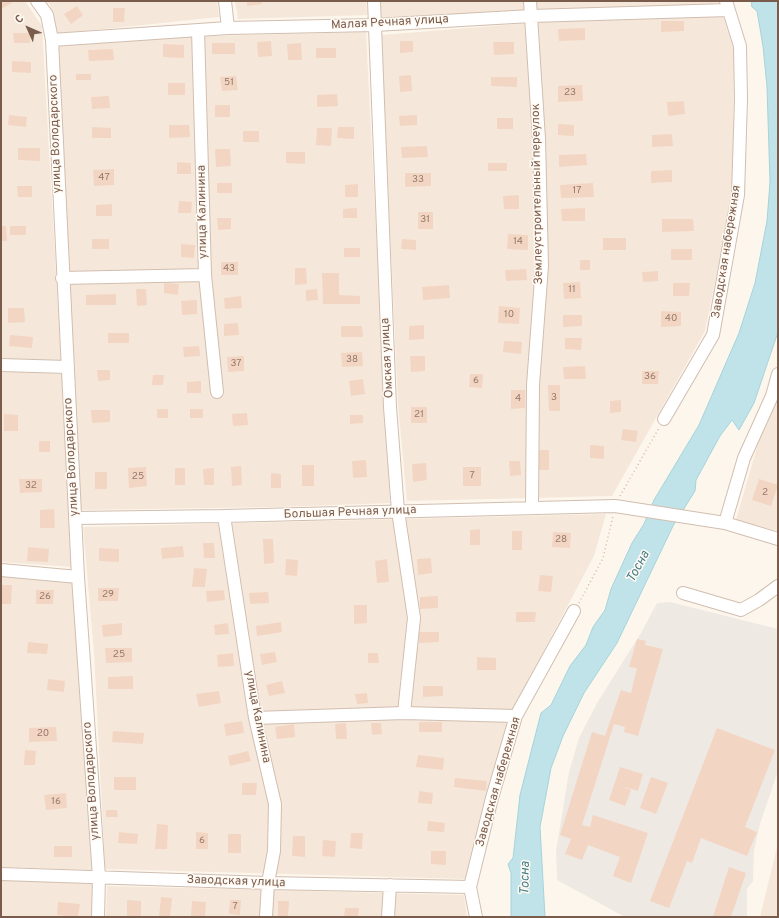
<!DOCTYPE html>
<meta charset="utf-8">
<style>
body{margin:0}
#map{position:relative;width:779px;height:918px;overflow:hidden;background:#fdf6ec;font-family:Overpass,sans-serif}
canvas{display:block}
.frame{position:absolute;inset:0;border:2px solid #7a5c4d;pointer-events:none}
.north{position:absolute;left:8px;top:8px;width:40px;height:40px;-webkit-text-stroke:3px #fffaf3;paint-order:stroke;rotate:315deg;font-size:11px;font-weight:700;line-height:16px;text-align:center;color:#7a5c4d}
.north::after{content:'';display:block;margin:auto;width:14px;height:18px;background:#7a5c4d;clip-path:polygon(50% 0,100% 100%,50% 72%,0 100%)}
</style>
<div id="map">
<canvas width="779" height="918"></canvas>
<div class="frame"></div>
<div class="north">С</div>
</div>
<script>
const ctx = document.querySelector('canvas').getContext('2d');
ctx.lineJoin = 'round';
function fill(path, color) { ctx.fillStyle = color; ctx.fill(path, 'evenodd'); }
function stroke(path, color, width, dash) { ctx.strokeStyle = color; ctx.lineWidth = width; ctx.lineCap = dash ? 'butt' : 'round'; ctx.setLineDash(dash || []); ctx.stroke(path); }
function label(font, color, halo, rows, align = 'center') {
  ctx.font = font + ' Overpass,sans-serif'; ctx.lineWidth = 3; ctx.setLineDash([]); ctx.textBaseline = 'middle'; ctx.strokeStyle = halo; ctx.fillStyle = color; for (const [text, x, y, turn = 0] of rows) {
    ctx.save(); ctx.translate(x, y); ctx.rotate((+turn || 0) * Math.PI / 180); ctx.textAlign = isNaN(turn) ? turn : align; if (halo) ctx.strokeText(text, 0, 0); ctx.fillText(text, 0, 0); ctx.restore();
  }
}
fill(new Path2D(`
 M1,1H25L42,26L61,361L1,359Z
 M47,1H217L219,17L57,34L50,5Z
 M235,1H366L367,15L238,19Z
 M379,1H719L720,4L380,18Z
 M723,16L734,51L733,193L705,331L612,496L407,501L398,405L381,35L543,22Z
 M366,32L390,503L278,507L81,510L67,272L57,44L206,36Z
 M1,371L62,374L72,567L1,562Z
 M778,400V531L736,520L759,440Z
 M606,514L594,556L516,703L494,770L466,879L105,869L94,653L83,527Z
 M1,575L74,581L92,870L1,867Z
 M778,843V917H760Z
 M1,879L94,882L92,917H1Z
 M107,886L464,895L467,917H106Z`), '#f5e8da');
fill(new Path2D(`
 M670,602L778,629V771L760,824L754,851L753,881L747,889V917H625L557,880L556,851L569,772L579,738L597,703L641,633L657,603Z`), '#efe9e4');
const water = new Path2D(`
 M752,1H778V332L754,403L739,430L732,420L720,436L696,480L695,491L673,526L617,643L584,693L563,736L551,768L540,827L545,917H511V873L508,864L513,858L520,795L541,713L551,705L570,666L586,645L593,627L605,610L611,589L632,543L644,524L654,500L699,425L739,333L755,283L767,221L770,182L767,87L763,46L757,11L752,7Z`);
fill(water, '#bfe3e8');
stroke(water, '#a5d3da', 1);
fill(new Path2D(`
 M1,1H11L12,3L1,9Z
 M247,1H261L262,4L247,6Z
 M77,6L83,15L71,24L64,14Z
 M113,8H125L124,22H113Z
 M661,21H684V31L661,32Z
 M585,28V40L559,41L558,29Z
 M13,33H30V43H14Z
 M271,41L272,56L258,57L257,42Z
 M400,41H413V52L400,53Z
 M493,42H514V54L494,55Z
 M212,43H235V54H212Z
 M301,43L302,60H288L287,44Z
 M163,44L184,45V58L163,57Z
 M316,48H336V58H316Z
 M113,49L114,60L89,61L88,50Z
 M12,61L31,62V73L12,72Z
 M76,74H91V80H76Z
 M411,75L412,91L400,92L399,76Z
 M236,76L238,90L222,91L220,77Z
 M491,77H517V87L491,86Z
 M168,83H185V95H168Z
 M582,85L583,101L558,102V86Z
 M337,94L338,106L317,107V95Z
 M109,96L110,108L92,109L91,97Z
 M684,101L685,114L668,116L667,102Z
 M215,105H230V117H215Z
 M9,115L27,117L26,127L8,125Z
 M417,115V125L400,126L399,116Z
 M497,118H513V129H497Z
 M558,124L574,125V136L558,135Z
 M169,125H189L190,137L169,138Z
 M92,127L111,128V138H92Z
 M338,127H354V139L337,138Z
 M317,128H332L331,146L316,145Z
 M243,131H259V142H243Z
 M672,134L673,146L652,147V135Z
 M427,146L428,157L402,158L401,147Z
 M18,148H40V161L18,160Z
 M215,149H230L231,166L216,167Z
 M286,152H305V164L286,163Z
 M586,154L587,165L559,167V155Z
 M177,162L191,163V174H177Z
 M488,163H507V171H488Z
 M114,169V185L94,186L93,170Z
 M672,170V182L651,183V171Z
 M405,173H431V186L405,187Z
 M217,183H232V193H217Z
 M593,183L594,197L561,198L560,185Z
 M358,184V197H345V185Z
 M17,186H32V197H18Z
 M519,195V209H504L503,196Z
 M179,201L192,202L191,213H178Z
 M112,204V216H96V205Z
 M357,208V218H343V209Z
 M585,208V221H562L561,209Z
 M418,212H433V229H418Z
 M217,218H231V229L218,230Z
 M662,219H693L694,231L662,232Z
 M1,226H6L7,241H1Z
 M10,226H26V235H10Z
 M508,234L528,235V250L507,249Z
 M603,238H626V250H603Z
 M92,239H109V249H92Z
 M402,239L416,240V250L401,249Z
 M181,244L195,245L194,258L181,257Z
 M344,248H360V257H344Z
 M671,249H692V260H671Z
 M580,260H590V270H580Z
 M221,262H238V275H221Z
 M295,268H306L307,284L295,285Z
 M526,269L527,280L506,281L505,270Z
 M658,271V281L643,282L642,272Z
 M322,273H339V295L360,296V304H323Z
 M580,282L581,298L564,299L563,283Z
 M164,283L179,284L178,295L164,293Z
 M673,283H690L689,296H673Z
 M449,285L450,298L423,300L422,287Z
 M136,289H146L147,305L137,306Z
 M317,289L318,300L306,301V290Z
 M116,294V305H86V295Z
 M241,296L242,308L225,309L224,298Z
 M197,300V314L182,315L181,301Z
 M499,306L520,308L519,324L498,323Z
 M8,308H24L25,322L8,323Z
 M661,311L681,312V326L661,327Z
 M563,315H582V326L563,327Z
 M238,323L239,335L224,336V324Z
 M424,325V339L409,340V326Z
 M341,326H362L363,337H341Z
 M108,333H129V343H108Z
 M10,335L33,337L32,348L9,346Z
 M565,338H582L581,350L565,349Z
 M504,341L522,342L521,354L503,352Z
 M199,346L200,356L184,357L183,347Z
 M362,352L363,366L342,367L341,353Z
 M244,356V371L228,372L227,357Z
 M410,356H425V371L411,372Z
 M585,366L586,379H564L563,367Z
 M97,370H110V380L98,381Z
 M642,371H659L658,384H642Z
 M470,374H483L482,388L469,387Z
 M153,375H164L163,385H152Z
 M363,379L365,394L351,396L349,381Z
 M201,381V393H187V382Z
 M548,385H560V411H549Z
 M511,390H525V408L511,409Z
 M621,400V412L610,413V401Z
 M411,407H427V423H411Z
 M157,409H168V418H157Z
 M190,409H203V418H190Z
 M91,410H110V422L92,423Z
 M247,413L248,425L233,426L232,414Z
 M4,414L18,415V431H4Z
 M350,415H363V423L350,424Z
 M623,429L638,431L636,442L621,440Z
 M39,441H50V452H39Z
 M590,445L604,446V459L590,458Z
 M538,450H549V470H539Z
 M366,460L367,477L353,478L352,461Z
 M509,461H520L521,475L510,476Z
 M426,463L427,480L413,482L412,464Z
 M302,465H314V486H302Z
 M241,466L242,485L232,486L231,467Z
 M146,467L147,486L129,488L128,468Z
 M463,467H481V486H463Z
 M175,468H185V485H175Z
 M214,468V485H204L203,469Z
 M95,472H107V489H95Z
 M271,473L281,474V488H271Z
 M19,479H42V492L20,493Z
 M759,479L778,485L771,506L752,500Z
 M54,509L55,528H40V510Z
 M480,529V545H470V530Z
 M512,531H522V550H512Z
 M553,532L571,533L570,548L552,547Z
 M263,539H273L274,563L264,564Z
 M203,543H214L215,558H204Z
 M183,546L184,557L162,559L161,548Z
 M28,547L49,549L48,562L27,561Z
 M99,548L119,549V562L99,561Z
 M431,558L432,573L418,575L417,559Z
 M286,559L298,560L297,576L285,575Z
 M387,559L389,582L377,583L375,561Z
 M194,568L207,569L205,587H192Z
 M540,575L553,576L551,592L538,591Z
 M1,585H12L11,604H1Z
 M98,588H119L118,601H98Z
 M36,590H54L53,604H36Z
 M224,590L225,600L207,602L206,591Z
 M268,592L269,603L250,604L249,593Z
 M438,596V608L420,609V597Z
 M354,605H367V623L354,624Z
 M516,612H536L535,622H516Z
 M281,622L282,632L257,636L256,626Z
 M122,623V635L103,637L102,625Z
 M228,623L229,634L215,635L214,625Z
 M419,632H439V642L419,643Z
 M637,639L646,641L645,645L663,649L638,736L624,732L625,727L614,724L582,825L590,827L593,815L648,833L631,883L613,876L620,857L588,845L582,860L565,854L571,839L560,835L592,732L605,736L621,690L631,693L637,668L629,667Z
 M28,642L48,644L47,654L27,653Z
 M105,648H132V662L106,663Z
 M275,652L277,662L262,665L260,654Z
 M233,653L234,666L218,667L217,655Z
 M368,653H378L379,663H368Z
 M477,657L496,658V670H477Z
 M133,676V689H108V677Z
 M48,679L65,681L64,692L47,690Z
 M282,681L285,693L269,696L266,685Z
 M423,686H443V696L423,697Z
 M219,691L221,703L199,707L196,694Z
 M367,693L368,703L357,704L355,694Z
 M242,721L244,733L226,736L224,724Z
 M419,722H442V732H419Z
 M346,723L347,739H336L335,724Z
 M371,723H381L382,734L372,735Z
 M294,724L295,737L277,739L275,727Z
 M56,727L57,741L29,742V728Z
 M717,728L775,750L745,827L757,832L747,856L701,838L692,863L687,861L669,908L650,901Z
 M113,731L144,733L143,744L112,742Z
 M25,750L36,751L35,765H24Z
 M248,751L251,761L230,766L228,756Z
 M418,755L444,758L443,770L416,767Z
 M620,767L643,774L638,791L621,786L631,790L625,806L609,800Z
 M114,777H136V790H114Z
 M651,777L668,783L656,814L640,808Z
 M455,778L487,781L486,791L454,787Z
 M242,783H257L256,795H242Z
 M419,791L433,793L432,804L418,803Z
 M66,793L67,808L46,810L44,795Z
 M106,810H117L118,817H106Z
 M428,821L445,823L444,832L427,831Z
 M157,824L168,825L167,849H155Z
 M119,832L138,834L137,844L118,843Z
 M196,832L208,833V849H196Z
 M351,833H363L362,849L350,848Z
 M228,834H241V853H228Z
 M293,836H305V857L292,856Z
 M323,840L336,841L335,857L322,856Z
 M54,846H72V857H54Z
 M431,851H446V865L431,864Z
 M729,867L746,873L731,917H713Z
 M161,897L172,898L170,917H159Z
 M127,900L141,901V917H127Z
 M230,900H241L240,915L229,914Z
 M192,901L206,902L205,917H191Z
 M278,901H289L288,917H278Z
 M58,902L80,904L78,917L57,915Z
 M345,908H359L358,917H344Z`), '#f3d5c3');
const minor = new Path2D(`
 M37,1L47,15L52,40L78,577L99,877L98,917
 M225,1L228,28
 M374,1L390,407L398,511L414,618L404,713
 M530,1L539,139L542,266L533,385L532,507
 M198,30L205,275L217,392
 M52,40L228,28L375,25L531,16L728,10
 M62,278L205,275
 M1,365L67,367
 M664,419L713,335L738,195L741,99L740,46L726,1
 M224,516L255,718L275,804L274,851L268,883L266,917
 M75,518L224,516L615,506L725,523L778,539
 M725,523L744,458L772,396L778,374
 M1,570L78,577
 M683,593L741,610L759,600L778,586
 M255,718L404,713L516,716
 M1,874L268,883L470,887
 M388,917L390,885
 M476,917L470,887L492,798L516,716L574,611`);
stroke(minor, '#d1beb0', 14);
stroke(new Path2D(`
 M620,496L659,428
 M579,603L603,558L613,516`), '#d9b8a5', 1.5, [1, 3]);
stroke(minor, '#fff', 12);
label('10px', '#987a6a', null, [
 ["51",229,83],
 ["23",570,93],
 ["47",104,178],
 ["33",418,180],
 ["17",577,191],
 ["31",425,220],
 ["14",518,242],
 ["43",229,269],
 ["11",572,290],
 ["10",509,315],
 ["40",671,319],
 ["38",352,360],
 ["37",236,364],
 ["36",650,377],
 ["6",476,381],
 ["3",554,398],
 ["4",518,399],
 ["21",419,415],
 ["7",472,476],
 ["25",138,477],
 ["32",31,486],
 ["2",765,493],
 ["28",561,540],
 ["29",108,595],
 ["26",45,597],
 ["25",119,655],
 ["20",43,734],
 ["16",56,802],
 ["6",202,841],
 ["7",235,907]
]);
label('12px', '#7a5c4d', '#fffaf3', [
 ["Малая Речная улица",390,23,-3],
 ["улица Володарского",56,134,-92],
 ["Землеустроительный переулок",538,194,-91],
 ["улица Калинина",203,212,-91],
 ["Заводская набережная",727,252,-81],
 ["Омская улица",388,358,-93],
 ["улица Володарского",72,457,-93],
 ["Большая Речная улица",350,513,-2],
 ["улица Калинина",257,717,79],
 ["улица Володарского",92,781,-94],
 ["Заводская набережная",499,782,-74],
 ["Заводская улица",236,882,2]
]);
label('italic 13px', '#437c86', '#fffaf3', [
 ["Тосна",639,567,-62],
 ["Тосна",526,878,-89]
]);
</script>
